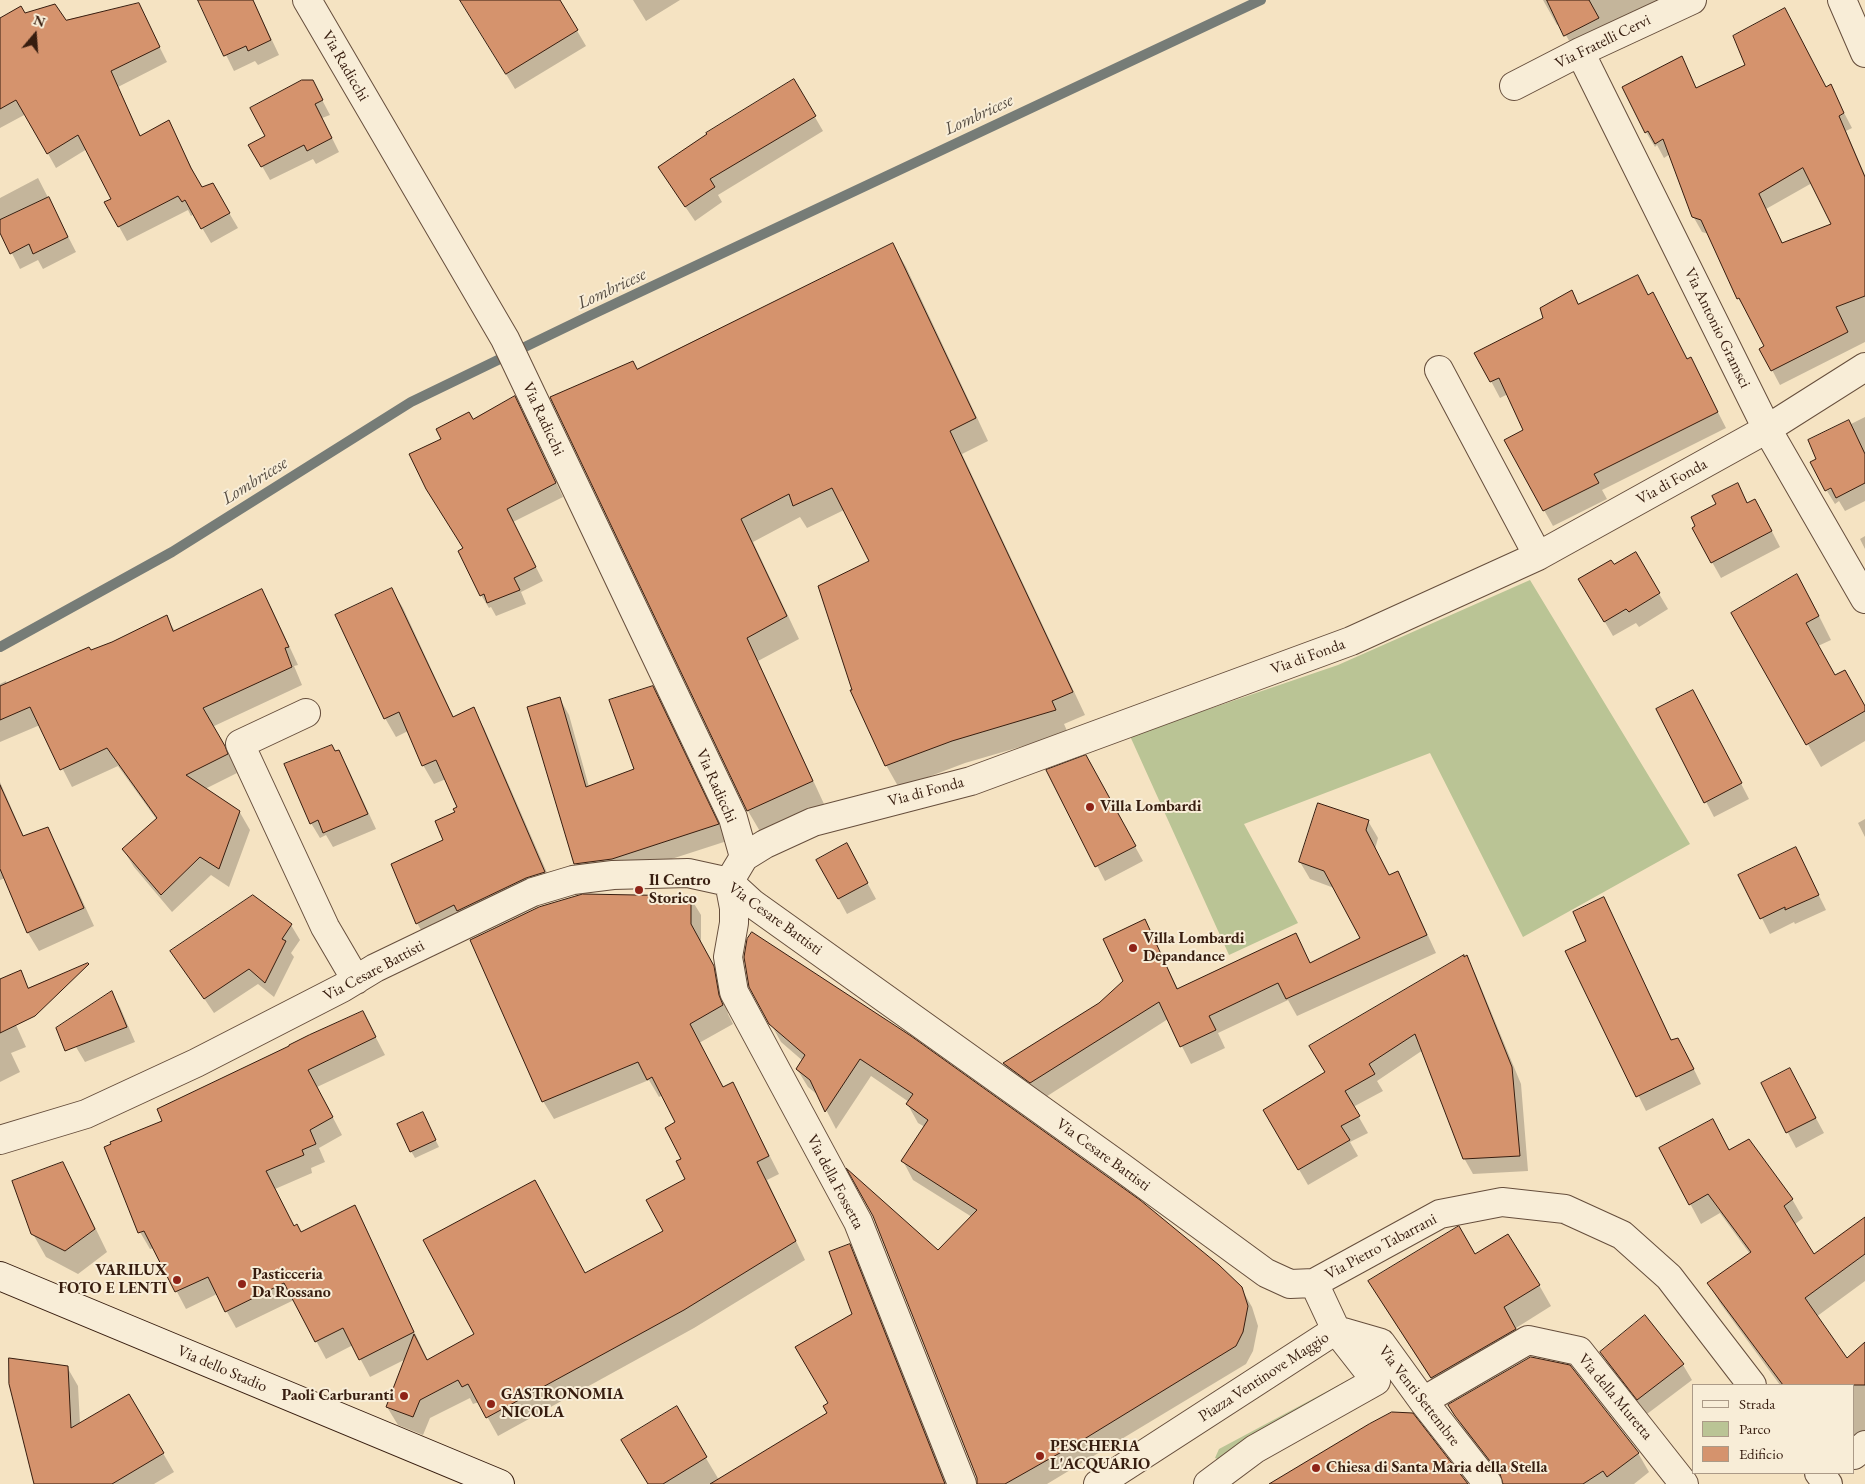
<!DOCTYPE html>
<style>
body{margin:0}
#map{position:relative;width:1865px;height:1484px;overflow:hidden;background:#f5e3c2;font-family:"EB Garamond",serif}
canvas{display:block}
.legend{position:absolute;left:1692px;top:1384px;width:162px;height:90px;box-sizing:border-box;background:#f8edd7;border:1px solid #ab9a87;margin:0;padding:6px 9px;list-style:none;font-size:15px;color:#371d0f}
.legend li{display:flex;align-items:center;gap:10px;height:25px}
.legend b{width:25px;border:1px solid #ab9a87}
.north{position:absolute;left:10px;top:10px;width:50px;height:50px;-webkit-text-stroke:4px #f8edd7;paint-order:stroke;rotate:18deg;font-size:14px;font-weight:700;line-height:20px;text-align:center;color:#371d0f}
.north::after{content:'';display:block;margin:auto;width:18px;height:22px;background:#371d0f;clip-path:polygon(50% 0,100% 100%,50% 72%,0 100%)}
</style>
<div id="map">
<canvas width="1865" height="1484"></canvas>
<ul class="legend">
<li><b style="height:6px;background:#f8edd7"></b>Strada</li>
<li><b style="height:14px;background:#bac495"></b>Parco</li>
<li><b style="height:14px;background:#d5936d"></b>Edificio</li>
</ul>
<div class="north">N</div>
</div>
<script>
const ctx = document.querySelector('canvas').getContext('2d');
ctx.lineJoin = 'round';
function fill(path, color) { ctx.fillStyle = color; ctx.fill(path, 'evenodd'); }
function stroke(path, color, width, dash) { ctx.strokeStyle = color; ctx.lineWidth = width; ctx.lineCap = dash ? 'butt' : 'round'; ctx.setLineDash(dash || []); ctx.stroke(path); }
function label(font, color, halo, rows, align = 'center') {
  ctx.font = font + ' "EB Garamond",serif'; ctx.lineWidth = 4; ctx.setLineDash([]); ctx.textBaseline = 'middle'; ctx.strokeStyle = halo; ctx.fillStyle = color; for (const [text, x, y, turn = 0] of rows) {
    ctx.save(); ctx.translate(x, y); ctx.rotate((+turn || 0) * Math.PI / 180); ctx.textAlign = isNaN(turn) ? turn : align; if (halo) ctx.strokeText(text, 0, 0); ctx.fillText(text, 0, 0); ctx.restore();
  }
}
fill(new Path2D(`
 M1530,580L1690,844L1523,937L1430,753L1244,824L1298,923L1229,955L1130,736L1338,665Z
 M1350,1379L1354,1381L1220,1460L1215,1458L1219,1449Z`), '#bac495');
fill(new Path2D(`
 M199,0H253L279,55L258,65L255,61L234,71Z
 M461,0H559L586,46L515,89Z
 M633,0H680L646,21Z
 M1543,0H1671L1574,50L1560,24L1557,25Z
 M138,4L167,62L118,87L141,137L169,122L202,189L212,184L238,228L211,243L194,214L191,216L188,210L127,241L106,203L113,199L87,149L56,168L26,114L0,128V32L37,85Z
 M1681,58L1697,89L1826,88L1830,86L1852,128L1846,131L1865,175V342L1780,385L1761,349L1765,347L1748,313L1738,298L1709,234L1702,232L1693,216L1670,154L1664,158L1657,145L1655,147L1646,132ZM1812,183L1832,224L1783,244L1766,209Z
 M794,81L823,131L718,195L722,202L695,221L669,183Z
 M320,96L330,115L322,118L339,152L316,164L313,159L270,180L250,145L267,137Z
 M38,178L76,252L43,269L38,260L20,269L0,230V198Z
 M893,245L906,267L988,441L962,454L1085,715L1064,724L1068,733L965,763L899,788L886,765L853,690L870,562L844,510L807,528L800,517L753,542L799,639L758,661L824,804L761,833L748,811L551,397L637,371Z
 M1572,292L1579,305L1648,296L1688,360L1699,375L1726,428L1602,490L1607,499L1553,526L1544,510L1524,430L1508,394L1500,398L1476,353L1545,318Z
 M522,411L563,497L513,522L543,581L521,592L526,604L496,616L491,607L489,608L481,595L464,549L442,439L473,420Z
 M1865,417V501L1845,511L1839,501L1835,504L1827,491L1837,486L1817,459L1851,424Z
 M1738,485L1748,504L1764,516L1780,547L1721,578L1712,562L1717,504Z
 M1865,536V549L1860,539Z
 M1635,553L1668,609L1639,627L1636,623L1613,636L1580,579L1614,566Z
 M392,590L403,608L454,718L473,709L484,728L555,891L428,942L417,923L445,840L458,808L446,779L434,784L423,765L408,731L396,737L385,718Z
 M262,591L272,609L298,665L294,666L302,685L212,727L235,765L237,773L205,789L239,811L250,830L229,887L211,875L172,912L134,867L123,849L157,820L118,766L72,787L40,725L0,742V684L6,681L7,685L113,643L166,617L175,631Z
 M1810,598L1831,640L1818,646L1835,676L1865,708V741L1821,767L1732,613Z
 M652,687L662,704L727,841L622,875L585,880L576,864L560,699L569,715L589,787L636,770Z
 M1701,706L1749,799L1714,817L1658,709Z
 M338,751L347,766L376,829L333,847L326,835L320,838L311,823L335,752Z
 M1048,771L1094,772L1143,861L1105,881Z
 M0,782L24,837L47,828L57,846L94,926L39,951L28,933L5,878L0,880Z
 M1865,819V837L1858,823Z
 M1368,821L1378,838L1375,849L1389,876L1397,873L1407,890L1436,953L1297,1016L1288,1000L1218,1033L1225,1048L1191,1064L1168,1019L1041,1100L1014,1081L1004,1064L1099,1004L1125,981L1144,921L1178,989L1295,934L1311,964L1362,939L1334,888L1310,879L1300,862Z
 M1796,849L1826,910L1795,924L1794,922L1770,934L1740,875Z
 M855,860L876,899L847,914L818,861Z
 M690,897L701,915V943L724,986L728,1014L733,1024L699,1043L724,1088L733,1084L779,1174L767,1180L805,1260L694,1328L498,1436L479,1402L473,1404L470,1398L430,1418L423,1435L398,1425L387,1407L406,1359L370,1377L353,1345L326,1359L294,1300L236,1328L217,1294L186,1309L154,1248L150,1249L140,1232L164,1122L363,1013L385,1055L317,1087L342,1135L319,1148L325,1162L311,1168L312,1173L275,1189L294,1227L301,1233L354,1207L364,1224L428,1361L664,1231L687,1179L677,1123L663,1095L659,1097L649,1080L554,1119L543,1101Z
 M1611,913L1672,1041L1686,1053L1701,1084L1646,1111L1567,951L1587,941Z
 M291,925L300,940L291,953L294,957L274,997L258,984L214,1013L172,951Z
 M1466,957L1475,973L1521,1084L1528,1171L1473,1174L1464,1158L1423,1050L1377,1081L1383,1091L1353,1107L1368,1133L1350,1142L1358,1156L1308,1185L1265,1111L1326,1073Z
 M750,986L1241,1288L1252,1307L1258,1326L1253,1351L1246,1364L1047,1484H978L938,1252L972,1217L913,1180L903,1161L925,1127L918,1123L908,1105L909,1102L871,1076L836,1129L819,1096L808,1087L797,1069L803,1061L781,1042Z
 M0,990L26,1047L11,1053L20,1072L0,1082Z
 M111,992L120,1007L135,1042L85,1062L76,1047Z
 M1762,1084L1798,1085L1824,1133L1796,1148Z
 M426,1121L439,1147L415,1158L411,1151Z
 M1661,1149L1729,1152L1792,1199L1803,1218L1794,1225L1813,1256L1865,1218V1281L1816,1317L1846,1360L1865,1344V1453L1854,1461V1385H1780L1720,1303L1709,1284L1750,1254L1720,1213L1701,1224Z
 M62,1163L75,1186L107,1252L78,1274L46,1257L33,1234Z
 M849,1246L860,1264L947,1484H649L676,1408L719,1480L828,1414L830,1403L853,1315Z
 M1475,1256L1539,1285L1551,1306L1516,1328L1527,1351L1444,1399L1382,1303Z
 M1645,1317L1683,1365L1692,1380L1647,1414L1610,1367L1601,1352Z
 M1570,1366L1638,1453L1649,1472L1634,1484H1505L1467,1435L1450,1405Z
 M67,1367L78,1386L80,1424L129,1395L174,1472L154,1484H35Z`), '#0003');
stroke(new Path2D(`
 M0,647L172,552L411,402L591,315L1261,0`), '#767c77', 10);
const building = new Path2D(`
 M198,0H253L271,40L248,51L246,46L224,56Z
 M460,0H560L578,30L506,74Z
 M1547,0H1589L1599,18L1564,36Z
 M139,3L160,47L111,71L140,136L169,120L191,168L202,187L213,183L230,213L201,229L185,200L182,202L178,196L118,227L104,202L111,199L78,135L47,154L16,100L0,109V18L21,6L25,13L55,4L66,20Z
 M1785,8L1826,87L1831,84L1844,113L1839,116L1865,177V296L1836,307L1848,332L1771,371L1759,349L1764,346L1739,298L1737,299L1701,220L1692,217L1663,139L1655,144L1648,131L1645,133L1622,87L1682,56L1696,88L1745,65L1733,36ZM1803,168L1831,224L1782,243L1759,194Z
 M794,79L816,116L710,179L715,187L685,207L658,167L707,134L706,133Z
 M302,80H313L323,100L315,104L332,138L307,151L304,145L261,167L248,145L265,136L250,108Z
 M49,197L68,237L33,254L29,244L10,254L0,233V220Z
 M893,243L976,418L950,431L1073,692L1052,701L1056,710L952,741L885,766L850,690H852L818,586L869,561L832,488L793,506L789,494L741,519L787,616L747,638L813,781L747,811L550,397L633,361L637,369Z
 M1638,275L1648,295L1653,292L1687,359L1691,357L1718,412L1594,474L1599,483L1543,511L1504,440L1523,430L1499,378L1490,382L1474,353L1543,318L1540,308L1572,290L1578,304Z
 M515,396L556,483L507,509L536,567L514,578L520,590L487,603L484,594L480,596L458,551L463,548L426,489L409,454L441,439L436,429L469,412L473,419Z
 M1849,420L1865,454V483L1836,498L1831,488L1825,491L1810,462L1816,459L1808,440Z
 M1738,483L1747,503L1755,499L1772,531L1711,563L1692,528L1695,526L1691,517L1716,504L1712,496Z
 M1636,552L1660,593L1629,612L1626,609L1604,622L1578,579L1611,560L1614,564Z
 M1797,574L1819,616L1806,623L1835,675L1845,670L1865,706V711L1806,745L1731,613Z
 M392,588L453,717L474,707L545,872L526,878L457,911L454,905L416,924L391,864L443,840L435,821L455,812L453,809L457,807L436,760L422,766L399,712L384,719L335,615Z
 M262,589L289,647L285,648L292,667L203,708L225,746L228,754L186,775L240,811L219,869L200,857L161,895L122,849L157,818L107,748L60,770L30,707L0,720V686L89,647L91,650L112,642L167,615L173,631Z
 M653,686L719,824L612,859L574,864L527,707L560,697L586,787L634,769L609,700Z
 M1693,690L1742,783L1704,803L1656,709Z
 M332,745L335,751L339,750L368,814L323,833L318,820L310,824L284,764Z
 M1086,755L1136,846L1095,867L1046,770Z
 M0,785L23,836L48,827L84,908L27,933L0,869Z
 M1318,803L1369,820L1366,830L1389,875L1398,871L1427,935L1286,999L1278,983L1209,1016L1216,1030L1180,1047L1159,1002L1030,1083L1003,1063L1099,1003L1123,981L1103,939L1145,919L1177,989L1296,933L1310,963L1360,938L1324,871L1299,862Z
 M847,843L868,883L838,899L816,860Z
 M1796,847L1819,895L1785,910V907L1760,919L1738,875Z
 M583,894L691,896V924L714,966L719,995L723,1005L690,1024L723,1087L733,1082L769,1156L757,1162L796,1241L684,1310L486,1418L468,1384L462,1387L458,1380L420,1400L413,1417L386,1407L414,1334L427,1360L474,1334L423,1240L535,1180L585,1273L663,1231L646,1200L685,1179L676,1161L681,1159L665,1128L675,1122L652,1077L647,1080L638,1062L542,1102L470,940L539,907Z
 M253,895L292,924L282,939L286,941L265,983L249,969L204,999L170,951Z
 M1604,897L1671,1040L1678,1038L1694,1069L1636,1097L1565,951L1586,941L1573,912Z
 M752,932L911,1036L1140,1200L1219,1265L1242,1287L1248,1306L1243,1332L1236,1346L1081,1441L1005,1484H977V1478L873,1216L846,1168L938,1250L977,1210L901,1161L928,1120L906,1104L913,1094L860,1059L825,1112L810,1080L796,1069L805,1055L769,1024L749,987L744,957L747,939Z
 M1464,955V957L1467,955L1512,1067L1520,1156L1463,1159L1415,1034L1369,1064L1375,1074L1345,1091L1360,1116L1341,1126L1350,1140L1298,1170L1263,1110L1325,1072L1309,1046Z
 M88,963L89,964L35,1016L0,1033V979L21,970L28,988Z
 M112,991L127,1027L65,1051L56,1028Z
 M363,1011L376,1037L308,1070L333,1117L310,1130L316,1144L302,1150L304,1155L266,1171L294,1226L297,1224L301,1232L355,1205L414,1332L359,1360L343,1328L315,1342L284,1283L225,1312L208,1277L175,1292L144,1231L138,1233L104,1147L111,1144L110,1142L162,1121L157,1109L289,1046V1045L309,1035Z
 M1790,1068L1816,1118L1786,1133L1761,1083Z
 M423,1112L436,1140L410,1152L397,1124Z
 M1713,1119L1729,1150L1749,1139L1793,1199L1784,1206L1814,1254L1865,1217V1254L1805,1298L1847,1358L1865,1342V1385H1783L1707,1283L1751,1252L1708,1194L1689,1205L1659,1148Z
 M63,1162L95,1229L65,1251L31,1234L12,1181Z
 M1459,1226L1475,1254L1508,1234L1540,1285L1504,1307L1516,1329L1431,1378L1368,1281Z
 M850,1244L945,1484H710L827,1413L823,1406L828,1403L795,1347L852,1314L829,1252Z
 M1645,1315L1684,1364L1637,1400L1600,1352Z
 M1531,1357L1570,1365L1639,1453L1607,1477L1603,1471L1583,1484H1503L1500,1474L1455,1416L1448,1405Z
 M9,1358L68,1366L71,1428L129,1394L164,1453L112,1484H34L9,1384Z
 M677,1406L707,1457L663,1484H648L621,1440Z
 M1392,1412L1413,1413L1468,1484H1269L1369,1424Z`);
fill(building, '#d5936d');
stroke(building, '#371d0f', 1);
const street = new Path2D(`
 M307,0L505,339L733,818L744,857
 M1842,0L1865,53
 M1580,52L1767,429L1865,599
 M1514,86L1580,52L1692,0
 M1439,370L1538,556
 M306,713L240,744L325,927L356,980
 M729,882L744,857L765,844L813,822L971,781L1351,641L1538,556L1767,429L1865,367
 M729,882L734,908V923L728,957L734,992L858,1222L962,1484
 M0,1140L86,1114L196,1063L342,988L375,968L533,892L573,880L613,875L688,873L729,882L753,904L1121,1167L1266,1273L1290,1284L1314,1283L1440,1214L1502,1202L1565,1209L1622,1235L1669,1277L1752,1385
 M1336,1330L1381,1343L1423,1401L1488,1484
 M1423,1401L1528,1340L1579,1351L1684,1484
 M1854,1455L1865,1445
 M1819,1473L1828,1484
 M1098,1484L1336,1330
 M1208,1484L1255,1449L1376,1381L1336,1330L1314,1283`);
const secondary = new Path2D(`
 M0,1276L500,1484`);
stroke(street, '#664e3c', 30);
stroke(secondary, '#371d0f', 30);
stroke(street, '#f8edd7', 28);
stroke(secondary, '#f8edd7', 28);
for (const [x, y, r, color] of [
 [1090,807,5,"#8f2418"],
 [639,890,5,"#8f2418"],
 [1133,948,5,"#8f2418"],
 [177,1280,5,"#8f2418"],
 [242,1284,5,"#8f2418"],
 [404,1396,5,"#8f2418"],
 [491,1404,5,"#8f2418"],
 [1040,1456,5,"#8f2418"],
 [1316,1468,5,"#8f2418"]
]) { const dot = new Path2D(); dot.arc(x, y, r, 0, 2 * Math.PI); ctx.fillStyle = color; ctx.fill(dot); stroke(dot, '#f8edd7', 2); }
label('16px', '#371d0f', '#f8edd7', [
 ["Via Fratelli Cervi",1603,42,-26],
 ["Via Radicchi",345,66,60],
 ["Via Antonio Gramsci",1717,328,64],
 ["Via Radicchi",543,419,65],
 ["Via di Fonda",1672,482,-29],
 ["Via di Fonda",1308,657,-20],
 ["Via Radicchi",716,786,66],
 ["Via di Fonda",926,792,-15],
 ["Via Cesare Battisti",775,919,36],
 ["Via Cesare Battisti",374,971,-28],
 ["Via Cesare Battisti",1103,1155,36],
 ["Via della Fossetta",835,1182,62],
 ["Via Pietro Tabarrani",1381,1247,-28],
 ["Via dello Stadio",222,1369,23],
 ["Piazza Ventinove Maggio",1264,1377,-33],
 ["Via Venti Settembre",1419,1396,52],
 ["Via della Muretta",1615,1397,50]
]);
label('bold 16px', '#371d0f', '#f8edd7', [
 ["Villa Lombardi",1100,807],
 ["Il Centro",649,881],
 ["Storico",649,899],
 ["Villa Lombardi",1143,939],
 ["Depandance",1143,957],
 ["VARILUX",167,1271,"right"],
 ["FOTO E LENTI",167,1289,"right"],
 ["Pasticceria",252,1275],
 ["Da Rossano",252,1293],
 ["GASTRONOMIA",501,1395],
 ["NICOLA",501,1413],
 ["Paoli Carburanti",394,1396,"right"],
 ["PESCHERIA",1050,1447],
 ["L'ACQUARIO",1050,1465],
 ["Chiesa di Santa Maria della Stella",1326,1468]
], 'left');
label('italic 18px', '#564d43', '#f8edd7', [
 ["Lombricese",979,115,-25],
 ["Lombricese",612,289,-25],
 ["Lombricese",255,481,-32]
]);
</script>
